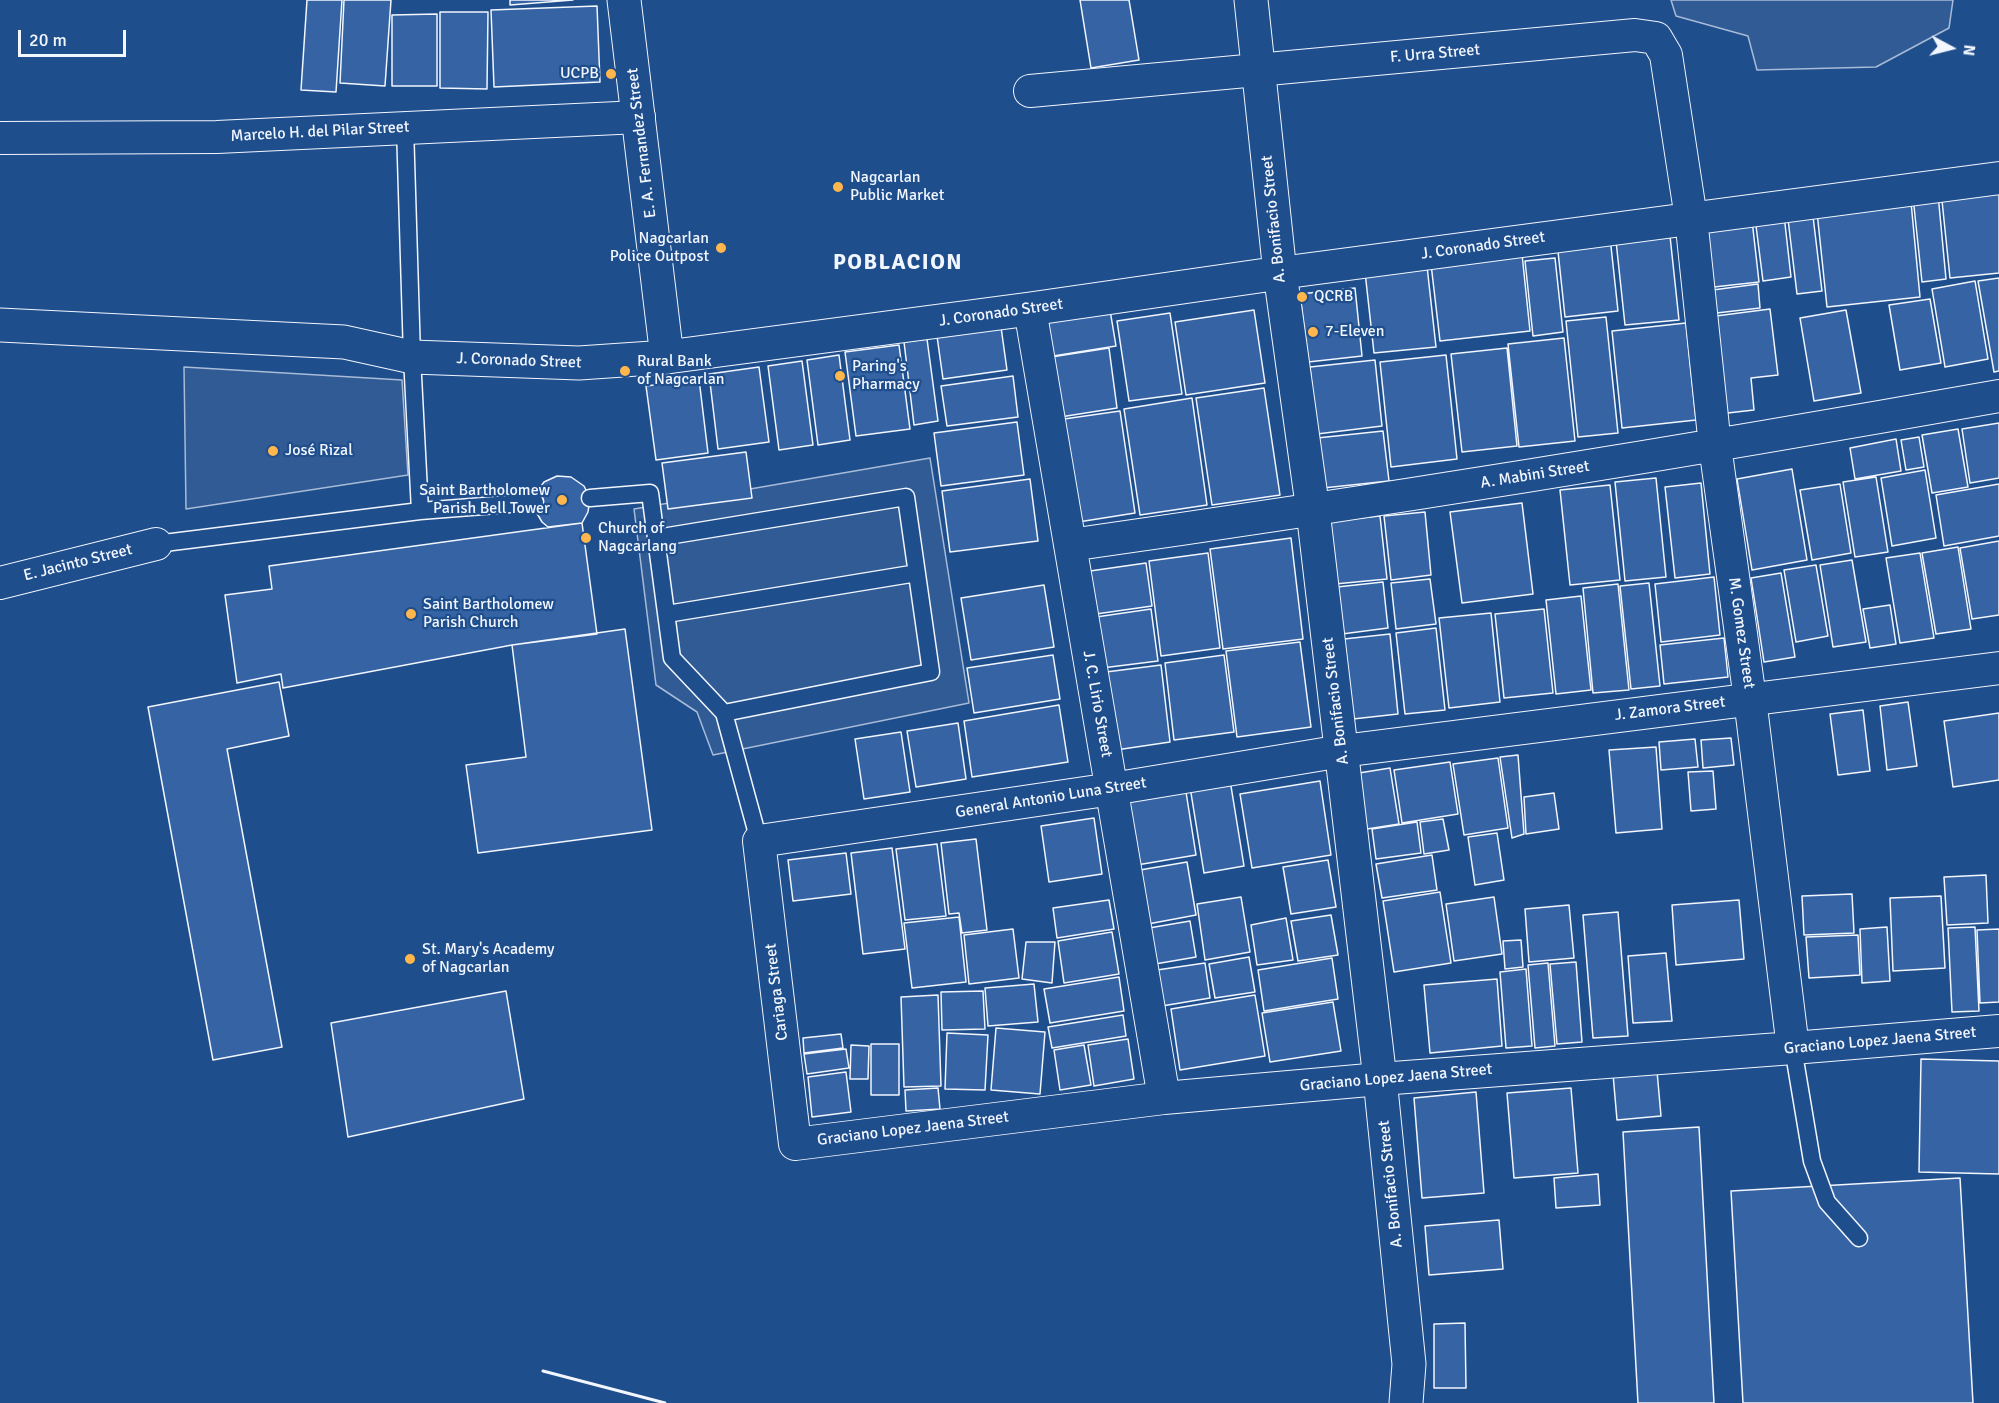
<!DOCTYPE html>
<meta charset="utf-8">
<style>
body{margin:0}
#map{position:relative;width:1999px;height:1403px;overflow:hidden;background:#1f4e8c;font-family:Signika,sans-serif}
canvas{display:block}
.north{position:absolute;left:1921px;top:18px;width:60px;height:60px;-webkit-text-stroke:4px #1f4e8c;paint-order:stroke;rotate:97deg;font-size:16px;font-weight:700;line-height:24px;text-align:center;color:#f2f6ff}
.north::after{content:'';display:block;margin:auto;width:21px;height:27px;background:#f2f6ff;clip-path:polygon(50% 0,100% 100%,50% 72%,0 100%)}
.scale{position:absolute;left:18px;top:30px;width:108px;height:27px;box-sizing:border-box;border:3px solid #f2f6ff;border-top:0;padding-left:8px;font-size:18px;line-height:21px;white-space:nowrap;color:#f2f6ff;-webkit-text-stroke:4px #1f4e8c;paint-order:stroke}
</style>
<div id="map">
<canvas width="1999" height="1403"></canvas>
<div class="north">N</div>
<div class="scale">20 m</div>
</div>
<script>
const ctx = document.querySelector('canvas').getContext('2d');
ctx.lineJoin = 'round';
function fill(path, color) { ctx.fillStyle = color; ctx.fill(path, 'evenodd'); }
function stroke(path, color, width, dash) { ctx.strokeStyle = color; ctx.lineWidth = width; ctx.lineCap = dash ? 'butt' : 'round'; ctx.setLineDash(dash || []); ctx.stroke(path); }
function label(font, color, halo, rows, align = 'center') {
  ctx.font = font + ' Signika,sans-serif'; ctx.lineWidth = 4.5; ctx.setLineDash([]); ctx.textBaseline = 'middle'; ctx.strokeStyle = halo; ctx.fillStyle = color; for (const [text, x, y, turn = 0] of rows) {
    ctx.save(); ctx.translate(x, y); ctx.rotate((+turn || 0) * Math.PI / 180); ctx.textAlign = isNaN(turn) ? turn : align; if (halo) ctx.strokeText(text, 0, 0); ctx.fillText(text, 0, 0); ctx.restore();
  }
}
const built = new Path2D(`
 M1671,0H1953L1949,28L1876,67L1757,70L1748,36L1676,16Z
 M184,367L402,380L408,475L186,509Z
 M930,458L969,703L713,755L697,712L656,685L634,509Z`);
fill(built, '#305b95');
stroke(built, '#a8bbd7', 1.5);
const building = new Path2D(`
 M307,0H342L336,92L301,90Z
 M344,0H391L385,86L340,83Z
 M510,0H573L510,5Z
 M1080,0H1129L1139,60L1091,68Z
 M597,6L600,82L494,87L491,10Z
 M440,12H488L487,89L440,88Z
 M437,14V86H392V15Z
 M1999,185V273L1950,278L1941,191Z
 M1938,194L1946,279L1922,282L1913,197Z
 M1911,202L1920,297L1827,307L1817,212Z
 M1812,208L1822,291L1797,294L1787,211Z
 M1784,215L1791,277L1763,281L1755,218Z
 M1752,220L1759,282L1705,288L1698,226Z
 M1670,236L1679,320L1625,325L1616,241Z
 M1610,237L1618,311L1565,317L1557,242Z
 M1522,254L1530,331L1440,341L1431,264Z
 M1555,258L1563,332L1533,336L1525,261Z
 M1427,266L1436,347L1374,353L1365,272Z
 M1999,278V371L1994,372L1978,281Z
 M1975,281L1988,359L1945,367L1932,289Z
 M1758,284L1760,308L1708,314L1705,291Z
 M1355,288L1362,356L1308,362L1300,294Z
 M1930,299L1941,363L1900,370L1889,305Z
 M1770,309L1778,375L1751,378L1754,410L1719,414L1708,317Z
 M1110,310L1116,346L1047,357L1042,320Z
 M1254,310L1265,383L1186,395L1175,322Z
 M1846,310L1861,393L1814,401L1800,318Z
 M1170,313L1182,394L1129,401L1117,321Z
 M1606,317L1618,433L1578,437L1566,321Z
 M1686,323L1696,420L1622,428L1612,331Z
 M1001,327L1007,370L943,379L937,336Z
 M1564,338L1575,441L1519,447L1508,344Z
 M927,339L938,421L914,425L904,342Z
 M899,345L910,429L856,436L845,352Z
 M1109,348L1117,408L1054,418L1045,358Z
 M1507,348L1517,446L1462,452L1451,354Z
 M839,355L850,440L818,445L807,360Z
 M1446,355L1457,459L1391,467L1380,362Z
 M1375,360L1382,426L1317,434L1310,367Z
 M802,361L813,445L779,450L768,366Z
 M759,367L769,442L718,449L709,374Z
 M1013,376L1018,417L947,426L941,386Z
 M699,379L708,453L656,460L646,386Z
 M1264,388L1280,495L1212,505L1196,398Z
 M1192,398L1207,505L1140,515L1124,409Z
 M1120,411L1135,513L1072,523L1057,420Z
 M1017,422L1024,475L941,486L934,433Z
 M1999,423V478L1970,483L1962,429Z
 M1958,429L1968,487L1932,493L1922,435Z
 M1383,431L1389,481L1323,488L1317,438Z
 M1919,437L1924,467L1906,470L1901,440Z
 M1896,439L1901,471L1855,479L1850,448Z
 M746,452L752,498L668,509L662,463Z
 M1792,469L1807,560L1752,570L1737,479Z
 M1925,470L1936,538L1892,546L1881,478Z
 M557,476L571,477L584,486L590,498L588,512L582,523L548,527L542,522L535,510V498L539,489L544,482Z
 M1876,477L1888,552L1855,557L1843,482Z
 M1656,478L1666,577L1625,581L1615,482Z
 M1030,479L1038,541L950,552L942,491Z
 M1701,483L1710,574L1675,578L1665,487Z
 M1840,484L1851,553L1812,560L1800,490Z
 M1999,484V536L1944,546L1936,495Z
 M1610,485L1620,580L1570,585L1560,490Z
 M1522,503L1533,594L1462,603L1450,512Z
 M1425,512L1431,575L1391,580L1384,516Z
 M1380,516L1387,579L1335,584L1329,521Z
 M582,523L597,634L512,645L283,688L281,674L237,683L225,595L272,589L269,566Z
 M1291,538L1303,639L1223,649L1210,549Z
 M1999,541V615L1972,619L1960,548Z
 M1958,547L1971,629L1936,634L1922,553Z
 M1208,553L1220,648L1161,656L1149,561Z
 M1920,553L1934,638L1900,643L1886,558Z
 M1852,560L1866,642L1833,647L1820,565Z
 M1146,563L1152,606L1089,615L1083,572Z
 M1816,565L1828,636L1796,642L1784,570Z
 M1781,573L1795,657L1764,662L1751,578Z
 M1714,577L1720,635L1661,642L1655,584Z
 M1430,579L1436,624L1396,629L1391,583Z
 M1383,582L1388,628L1342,634L1337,587Z
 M1649,583L1660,686L1631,689L1620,586Z
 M1618,584L1629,690L1593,693L1583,588Z
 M1044,585L1054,647L971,660L961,598Z
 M1581,596L1591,690L1556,694L1546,600Z
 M1890,605L1896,644L1870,648L1863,609Z
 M1151,609L1158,661L1102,668L1096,617Z
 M1544,609L1553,693L1504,698L1495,614Z
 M1491,613L1500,702L1449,708L1439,618Z
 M1436,628L1445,710L1405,714L1396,633Z
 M625,629L652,830L478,853L466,765L526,757L512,645Z
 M1390,634L1398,714L1353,719L1344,639Z
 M1724,638L1728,677L1664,684L1660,645Z
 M1300,642L1311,727L1237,737L1226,651Z
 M1053,655L1060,699L974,713L967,668Z
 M1224,655L1234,732L1174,740L1165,663Z
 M1161,665L1170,742L1116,750L1106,672Z
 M279,682L289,736L227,749L282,1047L213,1060L148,707Z
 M1908,702L1917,766L1887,770L1880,706Z
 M1059,705L1068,762L972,777L964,721Z
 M1863,710L1870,771L1838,775L1830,714Z
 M1999,713V780L1953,787L1944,721Z
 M958,723L966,779L916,787L907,731Z
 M901,732L910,792L864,799L855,739Z
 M1731,738L1734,765L1703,768L1701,740Z
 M1695,739L1698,767L1661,770L1659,742Z
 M1656,747L1662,829L1616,833L1609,750Z
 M1518,755L1524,834L1512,838L1500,757Z
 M1498,758L1508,828L1464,835L1453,764Z
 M1450,762L1458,814L1402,823L1394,770Z
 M1390,768L1399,824L1367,829L1359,773Z
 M1713,771L1716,809L1691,811L1688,772Z
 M1230,780L1244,866L1204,873L1190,787Z
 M1320,781L1331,855L1252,868L1240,794Z
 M1186,792L1196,855L1131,866L1121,803Z
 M1554,793L1559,829L1526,834L1524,797Z
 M1094,818L1102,874L1049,882L1041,826Z
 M1443,819L1449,850L1424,854L1420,822Z
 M1417,822L1421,853L1376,859L1372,829Z
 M1497,833L1504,880L1475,885L1468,837Z
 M976,839L987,930L962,933L959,913L949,914L941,843Z
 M937,844L946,916L905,920L896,849Z
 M892,848L905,949L863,954L851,853Z
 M846,853L851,894L793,901L788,860Z
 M1432,855L1437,890L1382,898L1376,864Z
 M1328,860L1336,907L1291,914L1283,867Z
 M1187,862L1196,915L1148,924L1140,870Z
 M1986,875L1988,923L1947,925L1944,877Z
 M1440,892L1451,963L1394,972L1383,901Z
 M1852,894L1854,933L1804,935L1802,896Z
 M1941,896L1945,968L1893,971L1890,898Z
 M1241,897L1250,952L1205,960L1197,904Z
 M1494,897L1502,954L1454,961L1446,904Z
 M1109,900L1114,929L1057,938L1053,908Z
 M1739,900L1744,959L1676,965L1672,905Z
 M1569,905L1574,958L1529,962L1525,909Z
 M1618,912L1628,1036L1593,1038L1583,915Z
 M1331,915L1338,955L1298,961L1291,921Z
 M959,917L966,982L912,988L904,923Z
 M1286,918L1293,960L1257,965L1251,925Z
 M1190,921L1196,957L1155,964L1149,928Z
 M1887,927L1890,981L1862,983L1860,929Z
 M1975,927L1979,1011L1952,1012L1948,928Z
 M1013,929L1019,978L969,984L964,935Z
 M1999,929V1002L1980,1003L1977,930Z
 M1112,932L1119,974L1064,983L1058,941Z
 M1858,935L1860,975L1809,978L1806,937Z
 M1521,940L1523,967L1505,969L1503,941Z
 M1026,942H1055L1052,983L1022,979Z
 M1666,953L1672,1021L1633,1023L1628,956Z
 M1249,957L1255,992L1215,998L1209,964Z
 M1332,958L1338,999L1264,1011L1258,970Z
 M1576,962L1582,1042L1557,1044L1550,964Z
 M1205,963L1210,998L1162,1006L1157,970Z
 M1548,963L1555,1046L1535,1048L1528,965Z
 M1526,969L1532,1046L1506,1048L1500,972Z
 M1119,977L1124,1011L1050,1023L1044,989Z
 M1497,979L1502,1046L1430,1053L1424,985Z
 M1034,984L1038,1022L988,1026L985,988Z
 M506,991L524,1099L348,1137L331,1023Z
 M983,991L985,1029L942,1030L941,992Z
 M938,995L941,1086L904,1087L901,997Z
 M1255,995L1265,1056L1180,1070L1171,1009Z
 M1333,1002L1341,1051L1270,1062L1262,1013Z
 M1123,1015L1126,1036L1052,1048L1048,1027Z
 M996,1028L1045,1032L1040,1094L991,1090Z
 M947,1033L988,1035L985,1090L945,1089Z
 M841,1034L843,1048L804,1053L803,1038Z
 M1128,1039L1134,1079L1094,1086L1088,1045Z
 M871,1044H899V1095H871Z
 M851,1045L869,1046L868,1079H850Z
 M1084,1045L1091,1085L1060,1090L1054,1050Z
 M846,1049L849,1068L807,1074L804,1054Z
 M1921,1059L1999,1061V1174L1919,1172Z
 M1657,1071L1661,1116L1617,1120L1613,1074Z
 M846,1072L851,1112L812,1117L808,1077Z
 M938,1088L940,1109L906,1111L905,1090Z
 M1571,1088L1578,1173L1514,1178L1507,1093Z
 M1476,1092L1484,1193L1422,1198L1414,1098Z
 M1699,1127L1714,1403H1638L1623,1132Z
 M1598,1174L1600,1205L1556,1208L1554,1178Z
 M1960,1178L1973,1403H1743L1731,1191Z
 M1499,1220L1503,1269L1429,1275L1425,1226Z
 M1465,1323L1466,1388H1434V1324Z`);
fill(building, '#3563a3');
stroke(building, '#f2f6ff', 1.5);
const service = new Path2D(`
 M405,127L412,357L420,511
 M590,498L650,493L672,658L724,713L759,841
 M656,538L906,497L931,672L724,713
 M156,544L420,511L535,502
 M667,614L917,573
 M1793,1048L1812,1161L1827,1202L1859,1238`);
const minor = new Path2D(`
 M1030,91L1635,35L1656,38L1666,55L1691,218L1715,446L1750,699L1793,1048
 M0,138L217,137L639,117
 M1280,273L1999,178
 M1030,309L1164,1098
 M1070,545C1381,501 1690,451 1999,396
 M0,583L156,544
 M1999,668L1342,751L1112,789L759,841L795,1144L1164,1098L1380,1079L1793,1048L1999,1031`);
const tertiary = new Path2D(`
 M0,325L344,342L412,357L579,363L667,357`);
const secondary = new Path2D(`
 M624,0L667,357L1030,309L1280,273
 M1251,0L1280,273L1313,511L1380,1079L1409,1364L1406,1403`);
stroke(service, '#f2f6ff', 19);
stroke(minor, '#f2f6ff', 34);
stroke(tertiary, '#f2f6ff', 35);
stroke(secondary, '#f2f6ff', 35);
stroke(service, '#1f4e8c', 16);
stroke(minor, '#1f4e8c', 32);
stroke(tertiary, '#1f4e8c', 33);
stroke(secondary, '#1f4e8c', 33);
stroke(new Path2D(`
 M543,1371L665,1403`), '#f2f6ff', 3);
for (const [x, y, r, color] of [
 [611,74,6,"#ffb74d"],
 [838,187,6,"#ffb74d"],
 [721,248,6,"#ffb74d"],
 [1302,297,6,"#ffb74d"],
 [1313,332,6,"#ffb74d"],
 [625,371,6,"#ffb74d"],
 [840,376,6,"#ffb74d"],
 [273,451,6,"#ffb74d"],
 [562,500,6,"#ffb74d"],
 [586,538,6,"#ffb74d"],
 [411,614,6,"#ffb74d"],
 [410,959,6,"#ffb74d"]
]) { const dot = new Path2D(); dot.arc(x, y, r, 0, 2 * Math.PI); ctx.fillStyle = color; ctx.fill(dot); stroke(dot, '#1f4e8c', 2); }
label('16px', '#f2f6ff', '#1f4e8c', [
 ["F. Urra Street",1435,54,-5],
 ["Marcelo H. del Pilar Street",320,132,-3],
 ["E. A. Fernandez Street",642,143,-97],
 ["A. Bonifacio Street",1274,219,-96],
 ["J. Coronado Street",1483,246,-8],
 ["J. Coronado Street",1001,313,-8],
 ["J. Coronado Street",519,361,2],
 ["A. Mabini Street",1535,475,-9],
 ["E. Jacinto Street",78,563,-14],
 ["M. Gomez Street",1741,633,82],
 ["A. Bonifacio Street",1336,701,-97],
 ["J. C. Lirio Street",1097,704,80],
 ["J. Zamora Street",1670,709,-7],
 ["General Antonio Luna Street",1051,798,-9],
 ["Cariaga Street",777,992,-97],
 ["Graciano Lopez Jaena Street",1880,1041,-5],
 ["Graciano Lopez Jaena Street",1396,1078,-5],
 ["Graciano Lopez Jaena Street",913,1129,-7],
 ["A. Bonifacio Street",1391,1184,-96]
]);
label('16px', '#f2f6ff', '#1f4e8c', [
 ["UCPB",599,74,"right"],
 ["Nagcarlan",850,178],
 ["Public Market",850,196],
 ["Nagcarlan",709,239,"right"],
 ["Police Outpost",709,257,"right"],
 ["QCRB",1314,297],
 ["7-Eleven",1325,332],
 ["Rural Bank",637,362],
 ["of Nagcarlan",637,380],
 ["Paring's",852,367],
 ["Pharmacy",852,385],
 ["José Rizal",285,451],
 ["Saint Bartholomew",550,491,"right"],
 ["Parish Bell Tower",550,509,"right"],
 ["Church of",598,529],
 ["Nagcarlang",598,547],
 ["Saint Bartholomew",423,605],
 ["Parish Church",423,623],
 ["St. Mary's Academy",422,950],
 ["of Nagcarlan",422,968]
], 'left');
ctx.letterSpacing = '1.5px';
label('bold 22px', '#f2f6ff', '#1f4e8c', [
 ["POBLACION",898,263]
]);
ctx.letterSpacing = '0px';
</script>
